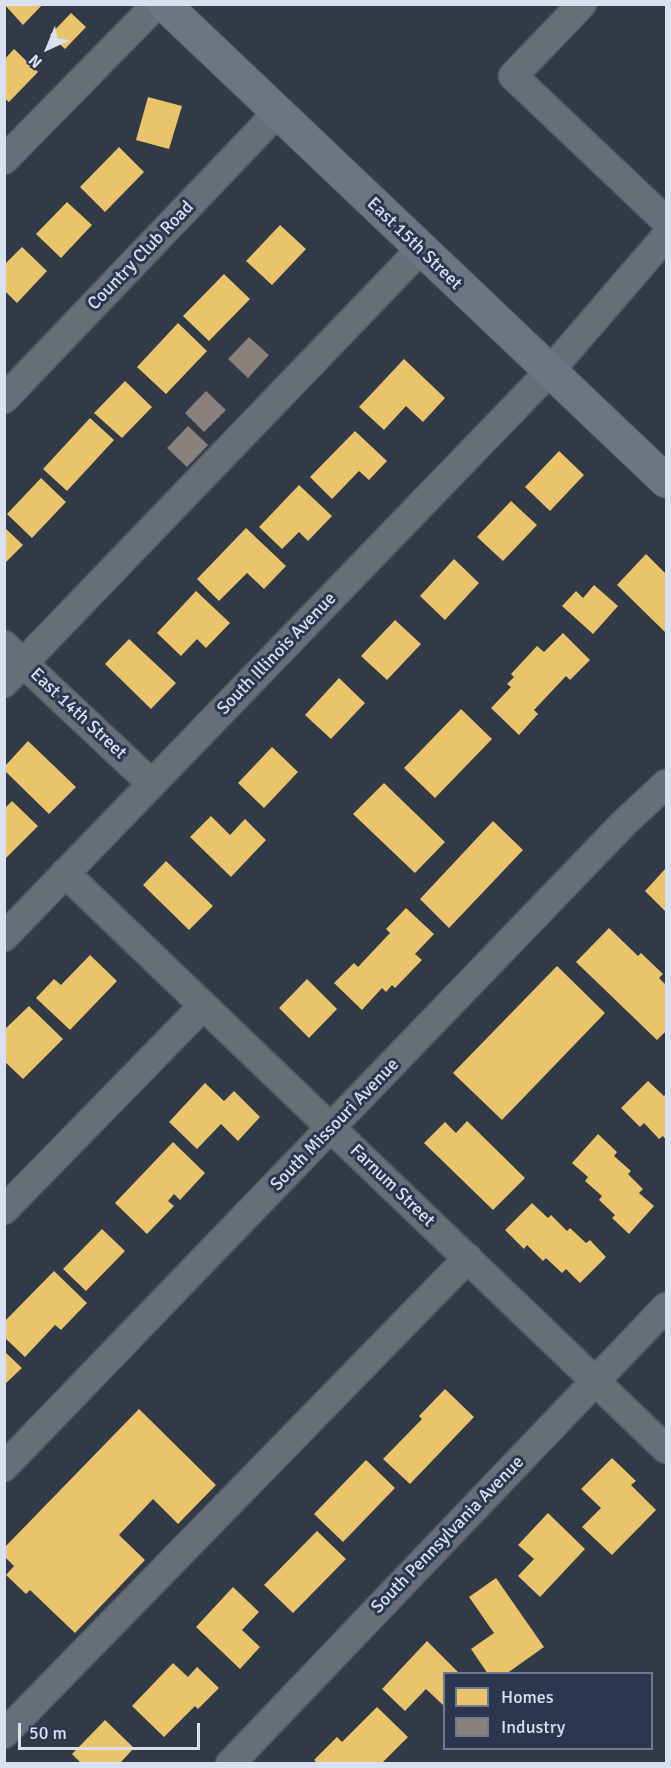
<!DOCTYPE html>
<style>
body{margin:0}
#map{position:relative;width:671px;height:1768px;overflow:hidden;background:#323a47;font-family:Signika,sans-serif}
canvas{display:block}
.frame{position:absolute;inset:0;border:6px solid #d9e1f0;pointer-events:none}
.legend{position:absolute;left:443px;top:1672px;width:210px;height:78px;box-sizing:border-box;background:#2a374f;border:2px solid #707b8f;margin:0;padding:8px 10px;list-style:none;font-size:18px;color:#d9e1f0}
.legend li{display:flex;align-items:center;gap:12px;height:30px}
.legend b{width:30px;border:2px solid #707b8f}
.north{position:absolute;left:18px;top:18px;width:60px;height:60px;-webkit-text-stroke:4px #2a374f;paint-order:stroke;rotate:224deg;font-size:16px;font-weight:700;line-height:24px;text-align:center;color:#d9e1f0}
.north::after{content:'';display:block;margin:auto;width:21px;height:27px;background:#d9e1f0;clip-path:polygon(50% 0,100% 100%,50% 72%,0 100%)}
.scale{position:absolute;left:18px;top:1723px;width:182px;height:27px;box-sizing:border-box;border:3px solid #d9e1f0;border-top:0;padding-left:8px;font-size:18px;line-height:21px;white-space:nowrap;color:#d9e1f0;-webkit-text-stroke:4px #2a374f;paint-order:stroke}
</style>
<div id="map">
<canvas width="671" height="1768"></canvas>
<div class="frame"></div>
<ul class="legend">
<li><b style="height:16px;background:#e9c46a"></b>Homes</li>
<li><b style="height:16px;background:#8a817c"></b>Industry</li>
</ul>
<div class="north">N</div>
<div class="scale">50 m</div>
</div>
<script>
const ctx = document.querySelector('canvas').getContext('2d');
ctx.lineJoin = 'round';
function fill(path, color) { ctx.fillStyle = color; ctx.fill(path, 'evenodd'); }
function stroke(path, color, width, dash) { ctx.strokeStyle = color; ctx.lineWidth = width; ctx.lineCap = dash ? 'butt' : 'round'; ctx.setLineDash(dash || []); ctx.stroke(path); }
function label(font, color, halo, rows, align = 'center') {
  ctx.font = font + ' Signika,sans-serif'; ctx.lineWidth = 6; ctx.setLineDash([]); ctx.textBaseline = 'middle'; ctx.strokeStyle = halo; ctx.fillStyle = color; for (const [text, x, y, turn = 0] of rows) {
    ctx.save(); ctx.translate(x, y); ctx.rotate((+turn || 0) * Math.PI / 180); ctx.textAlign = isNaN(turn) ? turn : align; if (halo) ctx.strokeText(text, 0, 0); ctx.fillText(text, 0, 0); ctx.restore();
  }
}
fill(new Path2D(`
 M4,4H43L23,25Z
 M71,13L86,27L65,49L50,35Z
 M14,49L38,72L9,102L4,98V60Z
 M148,97L182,106L169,149L136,140Z
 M119,147L144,172L105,212L80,187Z
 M67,202L92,225L61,258L36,234Z
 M280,225L306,249L272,285L246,261Z
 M22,247L47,271L17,303L4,290V265Z
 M224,274L250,299L209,341L183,316Z
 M178,323L207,351L166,394L137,367Z
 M404,359L445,398L423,422L406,406L384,430L359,407Z
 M125,381L152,407L122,438L94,413Z
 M90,418L114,440L67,491L43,469Z
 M355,431L387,461L369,480L359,471L332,499L310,477Z
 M559,451L584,475L550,511L525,487Z
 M41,478L66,502L32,538L7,514Z
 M299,485L332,516L308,541L299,532L282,549L259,527Z
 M511,501L537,525L503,561L477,537Z
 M4,527L23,545L4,564Z
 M246,528L286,566L264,589L247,573L219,601L197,579Z
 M646,554L666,574V633L617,585Z
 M454,559L479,583L445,620L420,596Z
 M594,585L618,606L593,634L562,606L576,591L583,598Z
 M196,591L230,623L206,648L197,639L181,656L157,633Z
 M395,620L421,644L387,680L361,656Z
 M563,633L590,660L570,680L566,676L534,710L538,714L519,735L491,708L511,687L507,684L514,677L511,674L537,646L544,652Z
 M129,639L176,683L151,709L105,664Z
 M339,678L365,703L331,739L305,715Z
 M461,709L492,739L435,798L404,768Z
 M28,741L76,787L49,814L5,771V766Z
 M272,747L298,772L264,808L238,783Z
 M384,783L445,842L415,873L353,814Z
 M12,801L38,826L4,860V809Z
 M211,816L230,835L245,819L266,840L231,877L190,837Z
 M493,821L523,850L449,928L420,899Z
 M166,861L213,906L189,930L143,885Z
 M666,868V912L645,891Z
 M406,908L434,934L415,954L422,960L395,988L392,985L386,992L382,988L362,1010L334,983L354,963L358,967L390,933L386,929Z
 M609,928L638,956L641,953L663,974L659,978L666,985V1031L657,1040L576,962Z
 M90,955L117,981L70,1030L36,998L54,979L61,985Z
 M557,966L605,1013L502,1120L453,1073Z
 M307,979L337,1009L309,1038L279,1008Z
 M29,1006L63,1039L23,1079L4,1061V1030Z
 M648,1081L664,1096L666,1094V1140L663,1136L659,1139L644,1123L640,1127L621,1108Z
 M205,1083L224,1101L234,1091L260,1117L238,1141L221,1124L197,1149L169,1122Z
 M467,1121L525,1178L493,1210L424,1143L445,1122L456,1133Z
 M598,1134L617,1152L614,1156L631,1171L628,1174L643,1189L639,1193L654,1206L629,1234L612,1218L615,1215L599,1200L602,1196L585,1181L588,1177L572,1163Z
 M173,1142L205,1173L180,1200L174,1194L168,1201L174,1206L147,1234L115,1203Z
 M532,1203L548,1218L551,1215L567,1231L570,1228L586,1243L590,1240L606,1257L580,1283L566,1269L562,1273L546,1258L543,1261L527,1245L524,1249L505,1230Z
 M102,1229L125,1251L86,1291L63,1269Z
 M54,1271L87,1303L61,1330L55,1325L25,1357L4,1337V1322Z
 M4,1351L22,1368L4,1385Z
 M445,1389L474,1417L410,1484L383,1459L422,1419L419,1416Z
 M139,1409L216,1485L178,1524L153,1499L119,1535L145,1560L75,1633L30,1590L26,1594L6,1575L14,1566L4,1556V1548Z
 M612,1458L636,1481L631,1485L656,1510L612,1555L582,1527L601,1508L581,1489Z
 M366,1460L395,1488L343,1542L314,1514Z
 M548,1513L585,1549L540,1597L518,1576L534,1559L518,1545Z
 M317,1531L346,1559L293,1613L264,1585Z
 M496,1578L544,1647L506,1674H488L471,1649L494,1633L469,1597Z
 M233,1587L259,1612L242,1630L260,1647L240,1669L196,1627Z
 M427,1641L460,1674H444V1706L426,1689L405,1711L382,1689Z
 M173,1663L188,1677L197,1667L219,1688L198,1709L195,1706L164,1737L132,1706Z
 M377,1707L408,1737L381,1764H318L314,1760L337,1737L342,1742Z
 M105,1720L134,1748L121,1762L122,1764H82L72,1754Z`), '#e9c46a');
fill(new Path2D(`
 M249,337L269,355L248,378L228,359Z
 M206,391L226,410L204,432L185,413Z
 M188,426L208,445L187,467L167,448Z`), '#8a817c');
const minor = new Path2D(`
 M582,4L513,76L666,221
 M4,160L157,4
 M4,399L277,113
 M4,645L152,784
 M4,683L420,250
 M65,873L666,1449
 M4,937L550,371L666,236
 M4,1210L203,1006
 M4,1467L625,822L666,784
 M4,1734L468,1258
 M230,1764L666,1307`);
const major = new Path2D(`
 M164,4L666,481`);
stroke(minor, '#525863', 31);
stroke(major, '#525863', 35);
stroke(minor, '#686e77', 28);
stroke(major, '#6e7582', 33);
label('18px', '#d9e1f0', '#2a374f', [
 ["East 15th Street",414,244,44],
 ["Country Club Road",141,256,-46],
 ["South Illinois Avenue",277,654,-46],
 ["East 14th Street",78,714,43],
 ["South Missouri Avenue",335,1125,-46],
 ["Farnum Street",392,1186,44],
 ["South Pennsylvania Avenue",448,1535,-46]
]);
</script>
